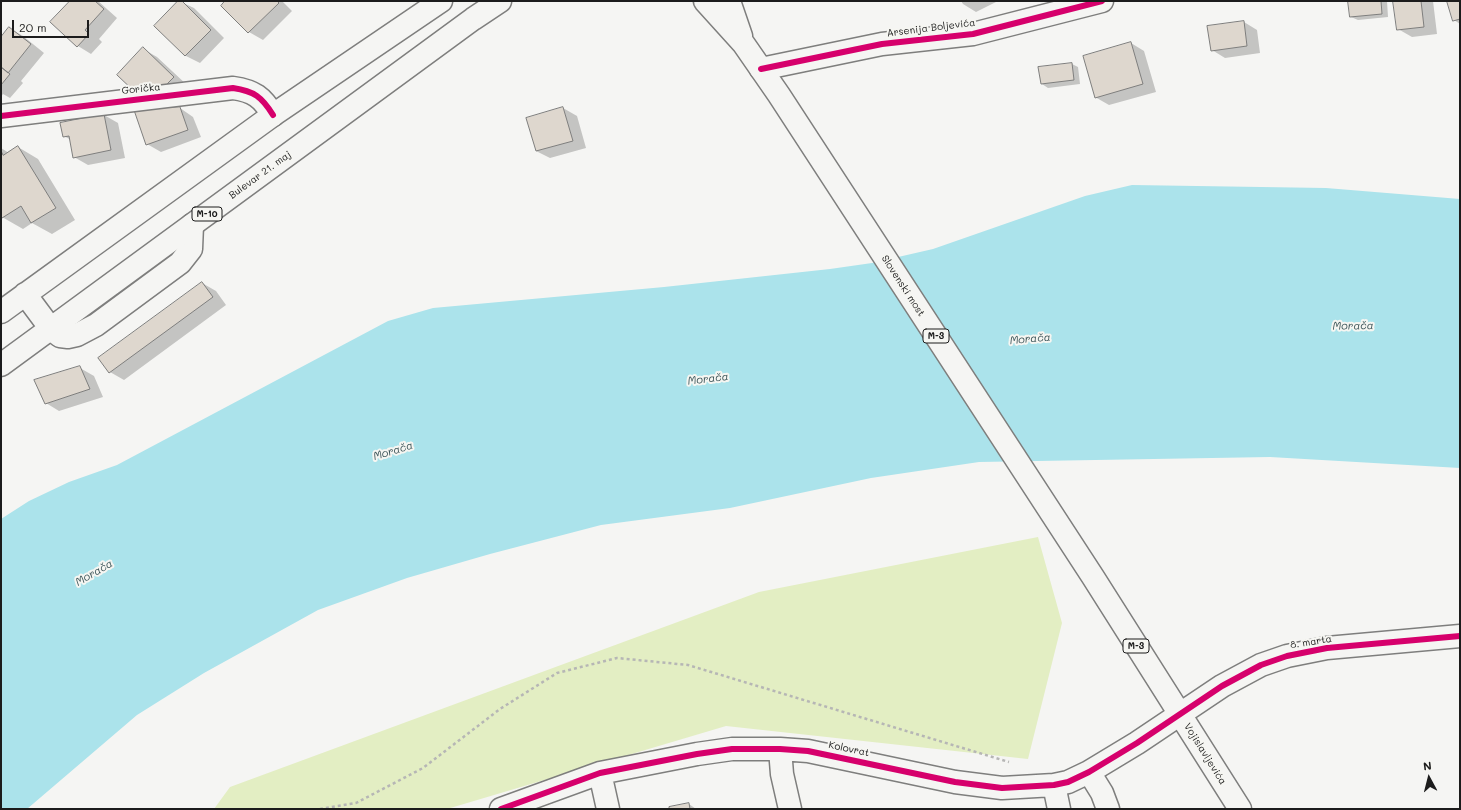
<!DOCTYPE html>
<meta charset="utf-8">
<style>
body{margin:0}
#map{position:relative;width:1461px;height:810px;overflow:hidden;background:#f5f5f3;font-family:Mali,sans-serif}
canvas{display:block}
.frame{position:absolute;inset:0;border:2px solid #1c1c1c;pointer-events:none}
.north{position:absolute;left:1409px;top:758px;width:40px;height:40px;-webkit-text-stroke:3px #f6f6f2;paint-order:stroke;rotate:353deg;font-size:11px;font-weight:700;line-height:16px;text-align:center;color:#1c1c1c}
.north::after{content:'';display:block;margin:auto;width:14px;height:18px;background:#1c1c1c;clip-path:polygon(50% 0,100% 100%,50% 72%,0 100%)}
.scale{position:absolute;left:12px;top:20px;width:77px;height:18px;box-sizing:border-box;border:2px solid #1c1c1c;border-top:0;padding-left:5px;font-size:12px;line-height:14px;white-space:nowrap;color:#1c1c1c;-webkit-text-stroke:3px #f6f6f2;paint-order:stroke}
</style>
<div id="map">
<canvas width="1461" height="810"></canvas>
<div class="frame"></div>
<div class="north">N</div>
<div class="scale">20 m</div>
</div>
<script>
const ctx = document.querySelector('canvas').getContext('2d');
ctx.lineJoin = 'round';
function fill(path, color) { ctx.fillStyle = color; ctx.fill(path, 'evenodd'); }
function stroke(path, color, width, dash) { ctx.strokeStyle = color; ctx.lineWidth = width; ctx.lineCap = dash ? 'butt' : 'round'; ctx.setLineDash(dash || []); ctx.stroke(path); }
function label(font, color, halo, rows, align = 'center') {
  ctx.font = font + ' Mali,sans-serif'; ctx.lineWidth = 4; ctx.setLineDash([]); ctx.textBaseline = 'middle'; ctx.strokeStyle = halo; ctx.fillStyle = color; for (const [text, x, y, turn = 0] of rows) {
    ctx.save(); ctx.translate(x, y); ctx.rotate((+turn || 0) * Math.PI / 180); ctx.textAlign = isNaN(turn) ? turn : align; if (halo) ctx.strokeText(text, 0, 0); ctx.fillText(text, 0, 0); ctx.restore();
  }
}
fill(new Path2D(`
 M1038,537L1062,623L1028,759L726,726L447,809H214L230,787L759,592Z`), '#e3eec3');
fill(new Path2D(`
 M1132,185L1326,188L1460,199V468L1270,457L979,462L871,478L730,508L601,525L490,554L407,578L318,610L204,673L137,715L27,809H1V519L29,501L69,482L117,465L388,321L433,308L664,287L830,269L872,263L933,249L1085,196Z`), '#abe3eb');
fill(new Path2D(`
 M71,1H98L117,18L99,39L102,42L91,54L78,46Z
 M179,1L194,8L224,38L200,63L186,56L155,26Z
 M227,1H282L292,11L263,40L249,32L222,6Z
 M961,1H998L976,12L963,4Z
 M1349,1H1387L1388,17L1358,20L1351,17Z
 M1394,1H1433L1437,34L1412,37L1398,29Z
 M1448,1H1460V24L1454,20Z
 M1244,22L1257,30L1260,53L1225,58L1212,50Z
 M9,28L23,36L44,53L21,81L23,83L10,98L3,94L1,97V38Z
 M1131,43L1144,51L1156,92L1109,105L1095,97Z
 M143,49L157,57L187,85L150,100Z
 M1072,64L1078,67L1080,84L1048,88L1042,84Z
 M180,108L193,117L201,137L161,152L147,144Z
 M563,108L577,116L586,148L550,158L536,151Z
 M104,115L118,123L125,158L88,165L74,157L71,140L64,136Z
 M18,147L38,159L75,220L52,234L32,223L23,229L2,217L1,215V148L9,153Z
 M202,283L216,291L226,305L124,380L110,372L99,358Z
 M80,368L94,376L103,397L59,411L46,403Z
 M689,804L696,809H670Z`), '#0003');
const building = new Path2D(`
 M70,1H95L104,9L85,30L89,34L77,47L50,22Z
 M178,1H182L211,30L185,56L154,26Z
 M225,1H277L279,3L248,33L221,6Z
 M1348,1H1381L1382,14L1350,17Z
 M1393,1H1421L1424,27L1397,30Z
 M1447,1H1460V19L1453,21Z
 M1244,21L1247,46L1211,51L1207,26Z
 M9,27L31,44L8,73L1,67V37Z
 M1131,42L1143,84L1095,98L1083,56Z
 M143,47L174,77L161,90L136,93L117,75Z
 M1072,63L1074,80L1041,84L1038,67Z
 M1,67L10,74L1,85Z
 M180,107L188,130L146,145L134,110Z
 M563,107L573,141L536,151L526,118Z
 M104,114L111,150L73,158L69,136L63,137L60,123Z
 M18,146L56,208L31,223L21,206L2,218L1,217V151L3,155Z
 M202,282L213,297L109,373L98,358Z
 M80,366L90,389L45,404L34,380Z
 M689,803L690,809H669V807Z`);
fill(building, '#ded7ce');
stroke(building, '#7e7e7d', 1);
const minor = new Path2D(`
 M761,69L882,44L973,34L1102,1
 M1,116L233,88C254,91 262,97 273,115
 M51,329L60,336L68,337L77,335L96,325L180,263L191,249L192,225
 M780,749L782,774L790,809
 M1089,772L1102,793L1108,809
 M600,773L608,809
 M1054,785L1059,809
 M501,809L600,773L697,754L732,749H780L808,751L955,782L1002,788L1054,785L1068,782L1089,772L1137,743L1222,686L1261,665L1287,656L1327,648L1460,636`);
const major = new Path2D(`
 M705,1L743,43L779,95L1093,577L1240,809
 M729,1L741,36
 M25,294L51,329
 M1,312L273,115L441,1
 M1,365L473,19L500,1`);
stroke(minor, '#7e7e7d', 25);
stroke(major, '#7e7e7d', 25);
stroke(new Path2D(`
 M320,809L356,803L423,768L500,709L557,673L617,658L688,665L1009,762`), '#b6b6b5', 2.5, [3, 3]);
stroke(minor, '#f5f5f3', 22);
stroke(major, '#f5f5f3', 22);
stroke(new Path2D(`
 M761,69L882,44L973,34L1102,1
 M1,116L233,88C254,91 262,97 273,115
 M501,809L600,773L697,754L732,749H780L808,751L955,782L1002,788L1054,785L1068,782L1089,772L1137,743L1222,686L1261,665L1287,656L1327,648L1460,636`), '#d6006c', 6);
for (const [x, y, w] of [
 [207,214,30],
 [936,336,26],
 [1136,646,26]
]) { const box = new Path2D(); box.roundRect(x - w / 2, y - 7, w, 14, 3); ctx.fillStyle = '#f6f6f2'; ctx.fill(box); stroke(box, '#1c1c1c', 1); }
label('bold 9px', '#1c1c1c', null, [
 ["M-10",207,214],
 ["M-3",936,336],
 ["M-3",1136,646]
]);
label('10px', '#1c1c1c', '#f6f6f2', [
 ["Arsenija Boljevića",931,28,-7],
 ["Gorička",141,89,-6],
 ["Bulevar 21. maj",260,175,-36],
 ["Slovenski most",903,286,57],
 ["8. marta",1311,642,-9],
 ["Kolovrat",849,749,12],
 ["Vojislavljevića",1205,754,58]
]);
label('italic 11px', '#3d5559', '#f6f6f2', [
 ["Morača",1353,326,-1],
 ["Morača",1030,339,-5],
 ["Morača",708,379,-7],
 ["Morača",393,451,-17],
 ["Morača",94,573,-30]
]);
</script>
